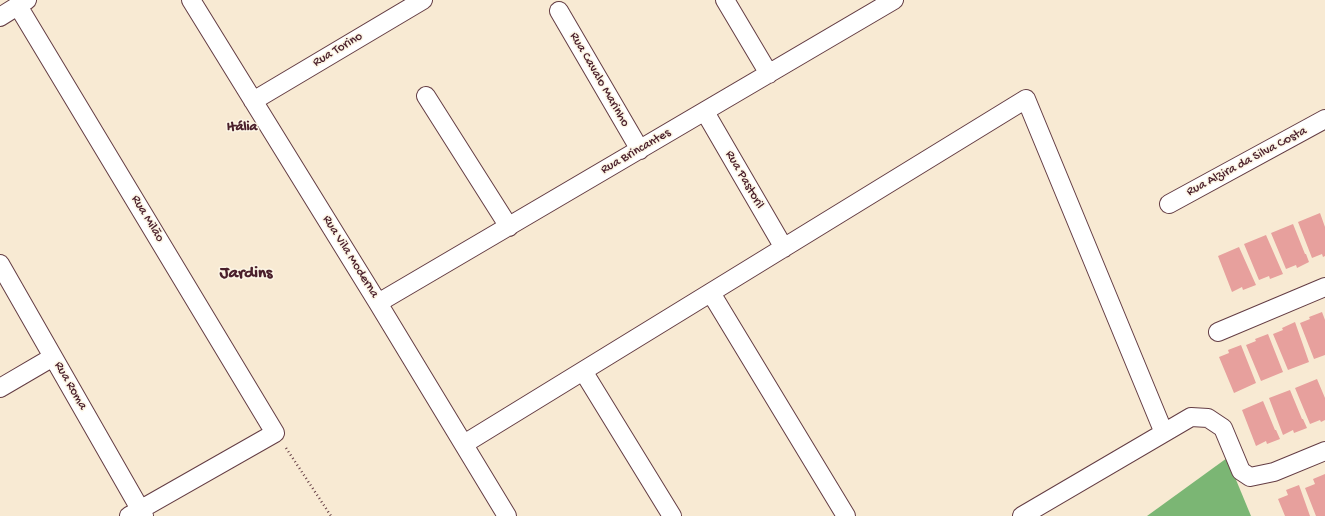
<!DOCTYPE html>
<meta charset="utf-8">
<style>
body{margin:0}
canvas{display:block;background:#f8ead3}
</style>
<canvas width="1325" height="516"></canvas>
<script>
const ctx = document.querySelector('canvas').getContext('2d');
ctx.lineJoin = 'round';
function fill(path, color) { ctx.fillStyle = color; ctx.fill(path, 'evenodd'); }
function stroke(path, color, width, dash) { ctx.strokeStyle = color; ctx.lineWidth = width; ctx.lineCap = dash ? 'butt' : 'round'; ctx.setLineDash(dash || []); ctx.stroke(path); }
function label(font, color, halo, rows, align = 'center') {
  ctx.font = font + ' "Gochi Hand",sans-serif'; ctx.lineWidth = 3; ctx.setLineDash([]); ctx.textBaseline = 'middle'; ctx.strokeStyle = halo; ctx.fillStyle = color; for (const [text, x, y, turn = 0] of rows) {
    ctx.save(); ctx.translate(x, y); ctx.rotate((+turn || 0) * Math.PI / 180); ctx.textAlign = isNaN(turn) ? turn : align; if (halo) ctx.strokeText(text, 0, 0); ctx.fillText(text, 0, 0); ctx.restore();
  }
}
fill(new Path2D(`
 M1227,458L1251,516H1147Z`), '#7bb674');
fill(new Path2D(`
 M1320,213L1325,227V256L1323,257L1322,254L1312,258L1298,222Z
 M1293,224L1305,254H1306L1309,262L1297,268L1296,265L1286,269L1271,233Z
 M1266,235L1283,274L1270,279L1269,276L1259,280L1244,244Z
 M1239,247L1256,285L1243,290L1242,287L1232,292L1218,256Z
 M1322,312L1325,320V355L1314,359L1300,323L1310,319L1309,317Z
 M1295,322L1309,362L1288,370L1273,334L1283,330L1282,328Z
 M1268,334L1283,372L1261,381L1246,345L1256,341L1255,339Z
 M1241,345L1256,383L1234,393L1219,357L1229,353L1228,350Z
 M1317,379L1325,398V420L1321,422L1320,420L1310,424L1295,388Z
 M1290,390L1302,419H1303L1307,428L1294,433L1293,430L1283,435L1269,398Z
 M1263,401L1275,430H1276L1280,439L1267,444L1266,441L1256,446L1242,410Z
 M1325,474V516H1316L1305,488L1315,484L1313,479Z
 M1299,485L1310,516H1285L1278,499L1288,495L1286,490Z`), '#e7a09d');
const minor = new Path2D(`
 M191,0L378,303L507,516
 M725,0L769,74
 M18,6L275,433L129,516
 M559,11L640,150
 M0,17L27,0
 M426,96L509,227
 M253,101L423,0
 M705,112L784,248
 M1169,204L1325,119
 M0,264L144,516
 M711,293L846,516
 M378,303L894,0
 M1218,332L1325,287
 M583,371L672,516
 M0,388L53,357
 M464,444L1026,99L1164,433
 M1022,516L1191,417L1208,418L1223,428L1241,471L1250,477L1274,472L1325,451`);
stroke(minor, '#643d44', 20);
stroke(new Path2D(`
 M286,448L331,516`), '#643d44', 2.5, [1, 3]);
stroke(minor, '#fff', 18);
label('13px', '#4a1f2b', '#fcf5e5', [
 ["Rua Torino",338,50,-31],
 ["Rua Cavalo Marinho",599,80,60],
 ["Rua Brincantes",636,152,-30],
 ["Rua Alzira da Silva Costa",1247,162,-28],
 ["Rua Pastoril",744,180,60],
 ["Rua Milão",147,219,59],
 ["Rua Vila Moderna",350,257,58],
 ["Rua Roma",70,386,60]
]);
label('bold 14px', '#4a1f2b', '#fcf5e5', [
 ["Itália",242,128]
]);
label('bold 17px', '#4a1f2b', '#fcf5e5', [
 ["Jardins",246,274]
]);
</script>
